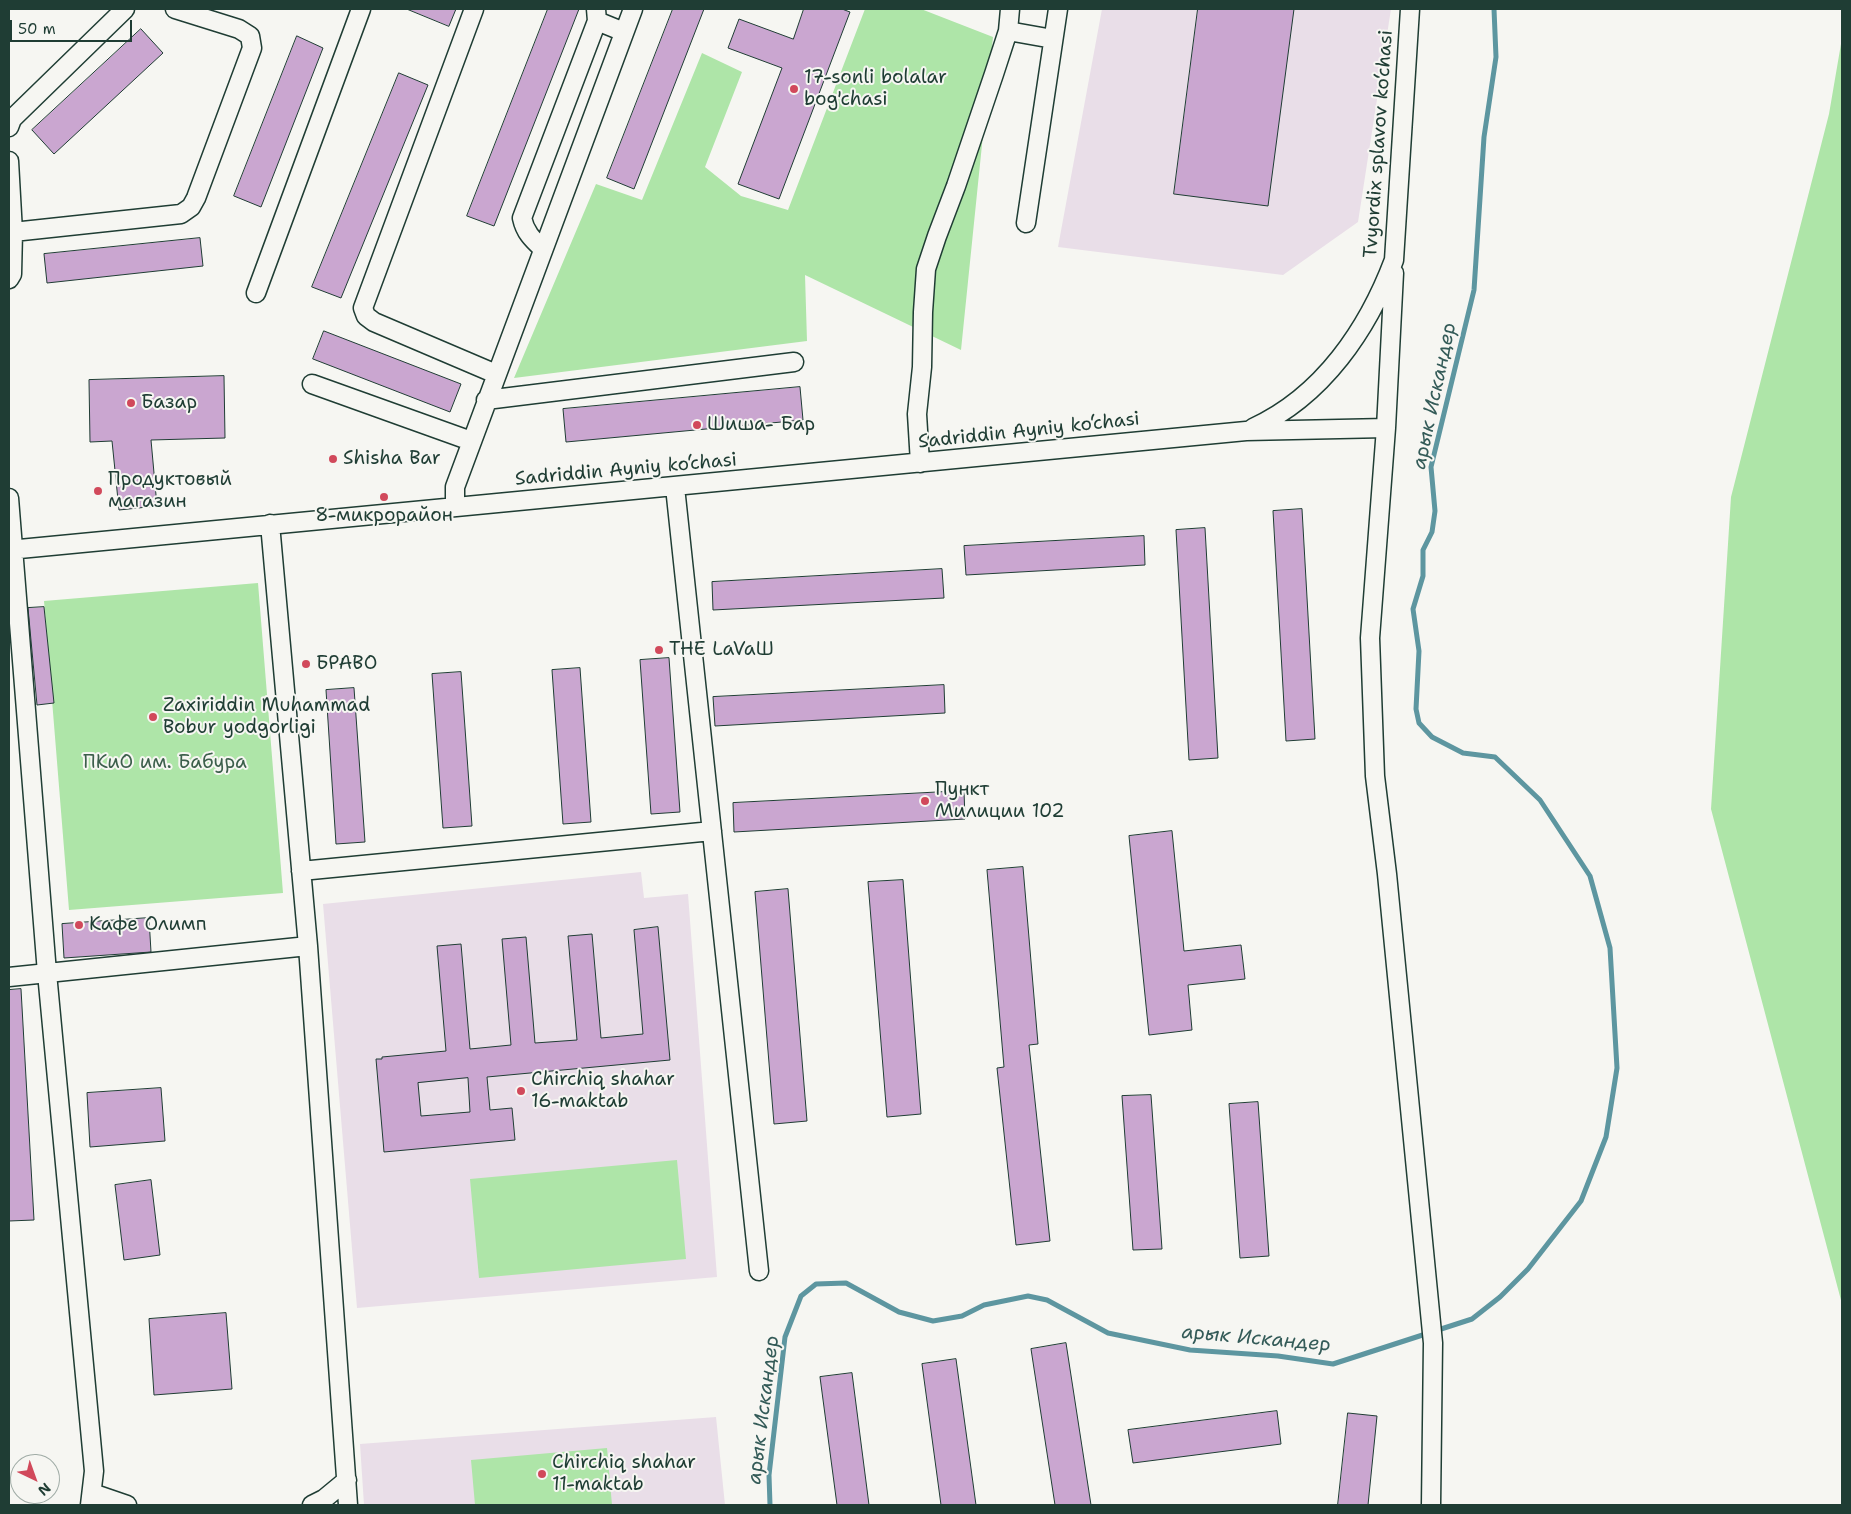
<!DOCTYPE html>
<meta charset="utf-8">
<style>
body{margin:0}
#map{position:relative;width:1851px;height:1514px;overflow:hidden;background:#f6f6f2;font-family:"Shantell Sans",sans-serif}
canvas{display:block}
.frame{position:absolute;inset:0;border:10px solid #1f3d34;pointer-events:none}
.north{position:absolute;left:10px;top:1454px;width:50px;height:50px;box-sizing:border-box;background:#f6f6f2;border:1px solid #a0aca6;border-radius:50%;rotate:138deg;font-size:14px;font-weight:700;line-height:20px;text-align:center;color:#1f3d34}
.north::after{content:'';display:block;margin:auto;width:18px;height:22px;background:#d1495b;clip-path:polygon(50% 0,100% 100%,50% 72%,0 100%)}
.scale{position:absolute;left:10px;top:20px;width:122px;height:22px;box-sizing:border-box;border:2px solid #1f3d34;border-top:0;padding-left:6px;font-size:15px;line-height:18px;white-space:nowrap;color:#1f3d34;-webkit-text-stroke:4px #f6f6f2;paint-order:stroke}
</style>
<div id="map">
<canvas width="1851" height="1514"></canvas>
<div class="frame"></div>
<div class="north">N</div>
<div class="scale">50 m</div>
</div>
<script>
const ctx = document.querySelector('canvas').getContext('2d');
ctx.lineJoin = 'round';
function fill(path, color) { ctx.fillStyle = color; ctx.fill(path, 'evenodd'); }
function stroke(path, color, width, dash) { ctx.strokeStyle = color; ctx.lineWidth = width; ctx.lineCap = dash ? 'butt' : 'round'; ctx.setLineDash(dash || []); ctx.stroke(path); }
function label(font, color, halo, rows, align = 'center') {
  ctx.font = font + ' "Shantell Sans",sans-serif'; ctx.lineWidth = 4; ctx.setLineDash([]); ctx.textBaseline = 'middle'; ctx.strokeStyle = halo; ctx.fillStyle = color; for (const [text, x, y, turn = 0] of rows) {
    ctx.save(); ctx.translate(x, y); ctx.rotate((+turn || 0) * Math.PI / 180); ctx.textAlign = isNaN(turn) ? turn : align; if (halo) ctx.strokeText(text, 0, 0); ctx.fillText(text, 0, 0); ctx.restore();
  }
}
fill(new Path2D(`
 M1102,9H1391L1358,222L1283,275L1058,247Z
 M641,872L644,898L688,894L717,1277L357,1308L323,904Z
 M716,1417L725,1505H364L360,1444Z`), '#e9dee8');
fill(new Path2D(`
 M865,9H921L993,37L961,350L805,275L807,341L514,378L596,184L642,200L702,53L742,72L705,167L741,196L788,210Z
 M1842,38V1304L1711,809L1731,497L1829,114Z
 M258,583L283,893L69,910L44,601Z
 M677,1160L686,1259L479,1278L470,1179Z
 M607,1448L612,1505H475L471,1460Z`), '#aee5a8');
stroke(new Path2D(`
 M770,1505L769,1475L785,1337L801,1296L816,1284L846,1283L899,1312L933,1321L962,1316L984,1305L1028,1296L1047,1300L1108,1333L1190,1350L1278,1356L1333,1364L1472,1319L1500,1297L1528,1269L1581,1201L1606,1137L1617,1068L1610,948L1590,876L1540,800L1495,757L1463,753L1432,737L1419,723L1416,709L1419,651L1413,609L1423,576V550L1432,532L1435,511L1431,467L1474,290L1484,137L1496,57L1494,9`), '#5d96a0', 5);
const building = new Path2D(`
 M407,9H456L449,26Z
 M548,9H579L494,226L467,216Z
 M673,9H704L634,189L607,178Z
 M804,9H842L850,12L779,199L738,184L782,68L728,48L739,19L793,39Z
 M1198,9H1294L1268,206L1174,194Z
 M141,29L163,53L54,154L32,130Z
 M297,36L323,48L261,207L234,196Z
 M399,73L428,85L341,298L312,287Z
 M200,238L203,266L47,283L44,254Z
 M324,331L461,384L450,412L313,359Z
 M224,376L225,438L151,440L157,506L119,510L112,441L90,442L89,380Z
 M800,387L803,420L566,442L563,409Z
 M1302,509L1315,739L1286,741L1273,511Z
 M1205,528L1218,758L1189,760L1176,530Z
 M1144,536L1145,565L966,575L964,546Z
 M942,569L944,598L713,610L712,582Z
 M44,607L54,703L37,705L28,608Z
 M669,658L680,812L651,814L640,660Z
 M580,668L591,822L563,824L552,670Z
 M461,672L472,826L443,828L432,674Z
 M944,685L945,713L715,726L713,697Z
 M354,688L365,842L336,844L326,690Z
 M964,791L965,819L734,832L733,803Z
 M1172,831L1184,951L1241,945L1245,979L1188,985L1192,1030L1149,1035L1129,836Z
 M1023,867L1038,1044L1029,1045L1050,1241L1016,1245L997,1068L1004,1067L987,870Z
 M903,880L921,1114L887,1117L868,882Z
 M788,889L807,1121L774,1124L755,892Z
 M149,918L151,952L64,958L62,924Z
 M658,927L670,1060L487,1077L490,1110L512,1108L515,1140L384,1152L376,1059H382V1057L446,1051L437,946L461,944L470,1049L511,1045L502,939L526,937L535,1043L577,1040L568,936L592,934L601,1038L643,1034L634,930ZM468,1078L470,1112L421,1116L418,1083Z
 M21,989L34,1220L9,1221V990Z
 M161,1088L165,1141L90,1147L87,1093Z
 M1151,1095L1162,1249L1133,1250L1122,1096Z
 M1258,1102L1269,1256L1240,1258L1229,1104Z
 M151,1180L160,1255L124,1260L115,1185Z
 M226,1313L232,1389L154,1395L149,1319Z
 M1066,1343L1091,1505H1055L1031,1349Z
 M956,1359L976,1505H941L922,1364Z
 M852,1373L869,1505H837L820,1377Z
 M1277,1411L1281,1444L1133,1463L1128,1430Z
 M1348,1413L1377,1416L1368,1505H1338Z`);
fill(building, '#caa6d0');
stroke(building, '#1f3d34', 1);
const minor = new Path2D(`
 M474,9L363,308L366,316L374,322L496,374
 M596,9L597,21L624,32
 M1008,31L1053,39
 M9,127L12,119L125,9
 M9,161L13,232L12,274L9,279
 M1026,223L1058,9
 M13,232L181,214L191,207L196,198L252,48L250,36L239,29L175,9
 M543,249C532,239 525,232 522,218L597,21
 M256,293L361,9
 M312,384L471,441
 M486,400L794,362
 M1253,428C1323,396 1368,329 1394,260L1410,9
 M1386,428L1394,273
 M920,463L917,414L922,367L923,312L926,269L937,236L956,186L994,74L1008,31L1010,9
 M675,487L759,1271
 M9,498L47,973L94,1471L90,1505
 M455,507V487L633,9
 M270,524L308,946L348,1505
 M9,550L1246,431L1386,428L1370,638L1375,776L1387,874L1433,1343L1431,1505
 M301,871L712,831
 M9,977L308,946
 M92,1493L127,1505
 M312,1505L324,1499L347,1480`);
stroke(minor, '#1f3d34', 21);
stroke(minor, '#f6f6f2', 18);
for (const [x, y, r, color] of [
 [794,89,5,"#d1495b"],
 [131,403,5,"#d1495b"],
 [697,425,5,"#d1495b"],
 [333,459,5,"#d1495b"],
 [98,491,5,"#d1495b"],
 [384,497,5,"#d1495b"],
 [659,650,5,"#d1495b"],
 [306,664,5,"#d1495b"],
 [153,717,5,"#d1495b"],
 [925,801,5,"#d1495b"],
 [79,925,5,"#d1495b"],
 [521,1091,5,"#d1495b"],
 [542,1474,5,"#d1495b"]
]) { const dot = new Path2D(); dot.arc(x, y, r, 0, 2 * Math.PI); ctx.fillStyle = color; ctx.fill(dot); stroke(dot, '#f6f6f2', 2); }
label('19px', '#1f3d34', '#f6f6f2', [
 ["17-sonli bolalar",804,78],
 ["bog'chasi",804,100],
 ["Базар",141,403],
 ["Шиша- Бар",707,425],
 ["Shisha Bar",343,459],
 ["Продуктовый",108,480],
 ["магазин",108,502],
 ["8-микрорайон",384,516,"center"],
 ["THE LaVaШ",669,650],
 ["БРАВО",316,664],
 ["Zaxiriddin Muhammad",163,706],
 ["Bobur yodgorligi",163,728],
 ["Пункт",935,790],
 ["Милиции 102",935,812],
 ["Кафе Олимп",89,925],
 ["Chirchiq shahar",531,1080],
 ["16-maktab",531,1102],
 ["Chirchiq shahar",552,1463],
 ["11-maktab",552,1485]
], 'left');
label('19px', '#1f3d34', '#f6f6f2', [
 ["Tvyordix splavov ko‘chasi",1379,144,-86],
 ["Sadriddin Ayniy ko‘chasi",1029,431,-6],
 ["Sadriddin Ayniy ko‘chasi",626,470,-5]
]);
label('19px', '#3c5f4b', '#f6f6f2', [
 ["ПКиО им. Бабура",165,763]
]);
label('italic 20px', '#345b58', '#f6f6f2', [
 ["арык Искандер",1435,396,-78],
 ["арык Искандер",1256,1339,5],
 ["арык Искандер",764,1410,-83]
]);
</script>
